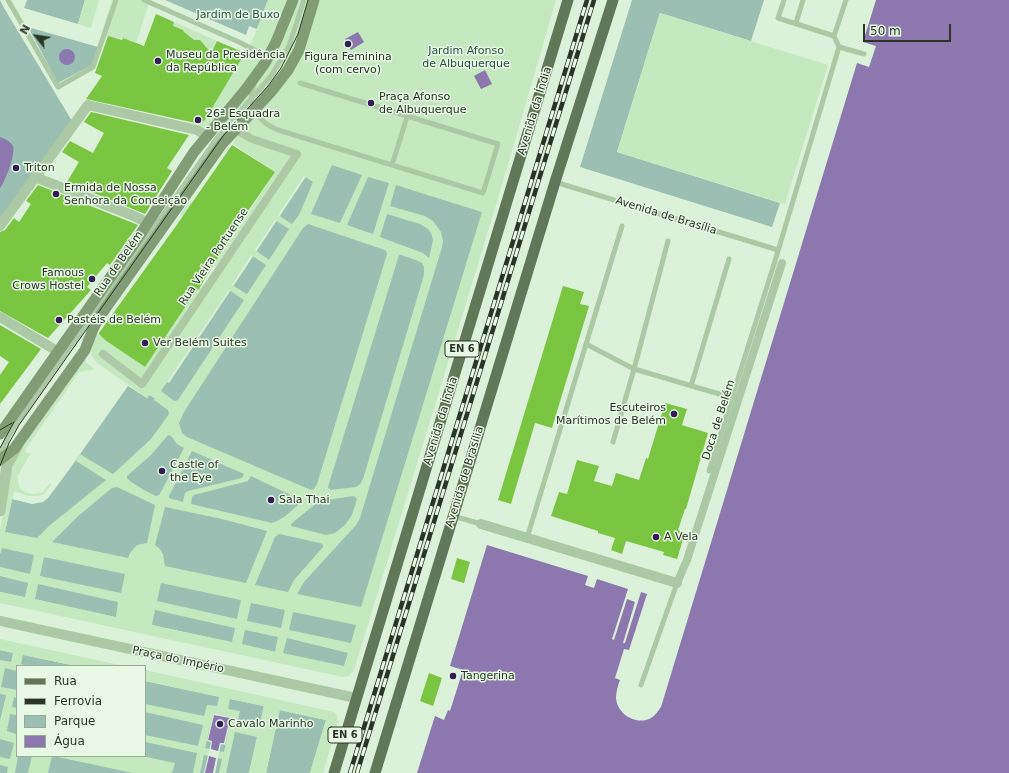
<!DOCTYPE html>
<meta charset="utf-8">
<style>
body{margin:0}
#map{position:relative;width:1009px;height:773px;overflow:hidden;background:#dcf1d9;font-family:"DejaVu Sans",sans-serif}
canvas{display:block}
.legend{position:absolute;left:16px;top:665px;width:130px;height:92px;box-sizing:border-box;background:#e7f9e5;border:1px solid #9cab99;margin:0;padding:5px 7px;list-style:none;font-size:12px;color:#2b3526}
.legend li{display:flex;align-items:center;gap:8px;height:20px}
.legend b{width:20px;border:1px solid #9cab99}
.north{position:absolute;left:16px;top:16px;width:40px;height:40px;-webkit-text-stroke:3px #e7f9e5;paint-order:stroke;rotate:300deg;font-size:11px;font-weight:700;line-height:16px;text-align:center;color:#2b3526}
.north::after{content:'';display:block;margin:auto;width:14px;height:18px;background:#2b3526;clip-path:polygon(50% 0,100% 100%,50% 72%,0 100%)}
.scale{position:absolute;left:863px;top:24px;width:88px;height:18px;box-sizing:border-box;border:2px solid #2b3526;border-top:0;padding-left:5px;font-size:12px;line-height:14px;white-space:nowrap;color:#2b3526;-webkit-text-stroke:3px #e7f9e5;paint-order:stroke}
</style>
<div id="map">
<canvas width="1009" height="773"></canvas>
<ul class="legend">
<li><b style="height:5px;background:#627757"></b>Rua</li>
<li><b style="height:5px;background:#2b3526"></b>Ferrovia</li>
<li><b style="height:11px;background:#99c0b3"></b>Parque</li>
<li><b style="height:11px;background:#8c78ae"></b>Água</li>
</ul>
<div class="north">N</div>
<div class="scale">50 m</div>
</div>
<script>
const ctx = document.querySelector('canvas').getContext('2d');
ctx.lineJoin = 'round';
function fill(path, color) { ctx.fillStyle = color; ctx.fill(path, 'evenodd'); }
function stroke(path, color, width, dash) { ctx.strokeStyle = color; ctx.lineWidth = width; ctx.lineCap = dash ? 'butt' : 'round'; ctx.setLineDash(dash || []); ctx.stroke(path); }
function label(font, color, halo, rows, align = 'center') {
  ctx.font = font + ' "DejaVu Sans",sans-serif'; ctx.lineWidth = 3; ctx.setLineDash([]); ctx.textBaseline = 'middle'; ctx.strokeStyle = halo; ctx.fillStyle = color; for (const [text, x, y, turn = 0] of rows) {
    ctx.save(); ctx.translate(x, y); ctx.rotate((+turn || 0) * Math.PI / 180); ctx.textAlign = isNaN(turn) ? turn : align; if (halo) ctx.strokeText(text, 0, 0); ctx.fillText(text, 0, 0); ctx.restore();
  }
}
fill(new Path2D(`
 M0,0L4,8L72,121L0,223Z
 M27,0H85L78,24L24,8Z
 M165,0H268L257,29L249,26L246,35Z
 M632,0H764L751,41L660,13L617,152L780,203L772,227L580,167Z
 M28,27L98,47L92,65L58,83Z
 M317,160L483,212L344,667L0,592V554L12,499L32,504L43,502L48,498L66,474L128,386L147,398L149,395L155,398L167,382L169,383Z
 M0,650L76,666H17V756H145V681L264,706L249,773H0Z
 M279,710L326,720L310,773H266Z`), '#99c0b3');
fill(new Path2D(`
 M85,0H99L91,28L78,24Z
 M112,0H150L136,43L123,38H114L101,34Z
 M268,0H556L497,202L354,670L349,676L343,677L0,603V592L25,597L28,583L0,576V567L30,574L34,555L2,548L0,554V528L6,499L9,470L15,457L84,359L88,364L95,369L79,372L26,449V453H31L18,475V483L20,489L30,494L40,493L44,491L50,483L51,485L44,494L39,496H29L14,491L5,532L37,538L49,526L106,480L76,461L80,454L113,474L151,439L169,414L168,410L154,400L155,398L149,395L147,398L96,362L91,355L93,339L96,333L145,367L197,289L199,290L216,267L213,265L227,244L180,214L190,202L235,233L275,172L233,144L238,132L194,126L202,123L205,120L240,62L253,39ZM332,165L362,175L340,223L311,214ZM304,176L313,182L299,215L292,224L278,215ZM368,177L389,183L373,234L347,225ZM396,185L482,212L361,607L297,594L304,582L356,525L360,518L442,247L443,241L441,232L433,221L425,216L390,206ZM387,214L420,224L428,229L431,233L433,240L429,258L423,253L380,237ZM275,220L289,229L269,260L255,250ZM308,224L382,249L386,251L387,254L317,484L314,489L311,490L187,437L182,433L179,423L184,412L303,228ZM251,255L266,265L247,294L232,285ZM399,255H401L416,260L422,263L424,267V275L363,479L360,484L356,487L330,490L328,487ZM229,290L244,300L178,400L174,401L161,391ZM168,435L171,436L177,444L184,448L162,490L159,495L156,496L144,490L131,482L127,478V476L151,455ZM192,451L244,474L242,478L188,491L185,493L183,502L169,498V496ZM251,476L303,501L284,517L277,521L272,523L191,504L192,497L194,495L248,481ZM117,487L155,505L147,543L137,545L130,553L128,558L52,542L77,517L112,488ZM354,496L357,499L352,515L345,525L335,533L326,535L291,526V524L319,501ZM165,507L222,519L267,531L246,583L165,566L163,554L160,549L155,545ZM279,534L320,543L323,545V547L294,580L288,592L255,585L275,537ZM44,557L125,574L121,593L40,576ZM161,583L241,600L237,619L157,601ZM38,584L118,602L116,617L35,599ZM251,603L285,610L281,628L247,621ZM155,610L235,628L232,642L152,625ZM293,612L356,625L351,643L289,630ZM245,630L278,637L275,652L242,644ZM287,638L348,653L344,666L283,653Z
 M660,13L828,65L785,204L617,152Z
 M174,22L217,41L201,70L161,53Z
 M0,639L124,666H76L23,655L21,664L30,666H17V671L5,668L1,687L17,690V698L14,697L12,707L17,708V715L10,714L7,731L16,734L17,729V756H18L15,773H7L8,767L0,765V757L10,759L14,743L0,739V721L6,695L0,694V660L11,662L13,653L0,650Z
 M145,670L334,712L337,715L338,722L323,773H310L326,720L280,710L266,773H249L257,737L235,732L226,773H219L222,759L204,755L200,773H193L197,753L145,742V735L198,746L203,725L145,712V704L204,716L207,705L217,706L219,697L145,681ZM230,699L264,706L259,728L237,723L240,711L228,709ZM213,713L231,717L224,752L205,748Z
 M32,756H52L48,773H28Z
 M53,756H142L175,763L172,773H133Z`), '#c4e9bf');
fill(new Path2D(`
 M876,0H1009V773H417L435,716L444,720L448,710L450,711L463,670L450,666L487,545L588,576L585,585L594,588L597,579L628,589L612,639L614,640L627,599L635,602L623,643H625L641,592L647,594L629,650L624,649L615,678L620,680C618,685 616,692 616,698C617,714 636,726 651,718C655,716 658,711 661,707L857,63L869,67L876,46L863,42Z
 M358,32L364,42L351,50L345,39Z
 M59 57a8 8 0 1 1 16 0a8 8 0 1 1-16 0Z
 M485,70L492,84L481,89L474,76Z
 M0,137C5,139 10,141 13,146C16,154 5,182 0,188Z
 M214,715L230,718L224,744L220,743L213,773H205L212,741L208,740Z`), '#8c78ae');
fill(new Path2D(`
 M213,713L231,717L225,745L221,744L215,773H213L216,758L209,756L205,773H204L211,742L207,741ZM214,715L230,718L224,743H220L218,751L211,749L212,741L208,740Z`), '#dcf1d9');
fill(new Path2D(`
 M156,14L174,22L173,26L183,30L184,32L194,40H200L211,53L217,41L245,53L205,120L200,124L86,99L102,76L95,73L108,36L122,40L123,38L144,46Z
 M91,112L189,135L167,168L172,171L145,214L67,182L79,162L62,152L70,141L93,153L104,133L84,122Z
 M232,145L275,172L234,231L200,287L199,290L198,289L192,297L145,367L105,340L99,334V333L176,226Z
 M38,185L138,225L110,265L107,263L87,287L91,290L48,338L0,311V232L5,230L14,218L19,222L31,204L26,201Z
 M563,286L584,292L580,304L589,306L552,428L535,423L511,504L498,500Z
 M0,325L41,349L0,404V375L9,362L0,356Z
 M665,403L687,409L682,425L708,433L686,509H685L678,530L685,533L677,559L663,555L664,552L626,541L622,554L611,550L615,538L598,533V531L551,516L559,492L567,494L577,460L599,466L594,481L612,486L616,473L639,480L646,458L648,459Z
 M457,558L470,562L464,583L451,579Z
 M429,673L442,678L433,706L420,701Z`), '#7ac642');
stroke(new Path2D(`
 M8,0L58,87L93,67L116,0
 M144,0L239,42L268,57
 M784,0L778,18L834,36L839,47L864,54
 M796,23L803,0
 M834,36L846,0
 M254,85C245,105 260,123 278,130L483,193L498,144L300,83
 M392,165L407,117
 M555,182L778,250
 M586,344L634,369L668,241
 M691,386L729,259
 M613,442L634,369L733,398
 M0,456L8,437L15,426L217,138L271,76L289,46L304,0
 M709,471L775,261L839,47
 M453,516L481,524
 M527,538L622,226
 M641,685L677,583`), '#acc9a5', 5);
stroke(new Path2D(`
 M103,354L142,384L297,154L252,139L240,132
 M677,583L687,560L782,263`), '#acc9a5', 8);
stroke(new Path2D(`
 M35,177L134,216L148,223
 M0,226L88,105L197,130L207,136
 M0,317L57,351
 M481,524L677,583
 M0,621L356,698`), '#acc9a5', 10);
stroke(new Path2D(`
 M0,511L7,465L17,447`), '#acc9a5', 11);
stroke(new Path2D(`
 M0,434L136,241L194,152L246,89L265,63L276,42L293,0
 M0,460L14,449L85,350L93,329L100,316L222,144L270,93L288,70L299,50L314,0`), '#829d76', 11);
stroke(new Path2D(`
 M334,773L568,0
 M375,773L555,182L613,0`), '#627757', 11);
stroke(new Path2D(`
 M0,430L12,423
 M0,448L14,422
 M0,466L9,443L19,425L86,330L223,136L268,86L281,68L298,34L308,0`), '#2b3526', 1);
const rail = new Path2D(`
 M350,773L587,0
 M357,773L594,0`);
stroke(rail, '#2b3526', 4.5);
stroke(rail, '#e7f9e5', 3, [9]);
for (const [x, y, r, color] of [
 [348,44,4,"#331c56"],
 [158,61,4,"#331c56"],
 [371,103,4,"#331c56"],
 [198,120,4,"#331c56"],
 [16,168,4,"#331c56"],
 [56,194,4,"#331c56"],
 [92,279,4,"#331c56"],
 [59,320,4,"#331c56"],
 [145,343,4,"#331c56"],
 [674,414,4,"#331c56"],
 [162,471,4,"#331c56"],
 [271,500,4,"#331c56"],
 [656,537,4,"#331c56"],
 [453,676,4,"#331c56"],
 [220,724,4,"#331c56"]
]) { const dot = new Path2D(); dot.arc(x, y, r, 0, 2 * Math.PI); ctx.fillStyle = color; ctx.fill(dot); stroke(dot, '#e7f9e5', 1.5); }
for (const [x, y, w] of [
 [462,349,34],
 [345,735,34]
]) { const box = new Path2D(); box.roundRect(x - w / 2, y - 8, w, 16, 3); ctx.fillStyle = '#e7f9e5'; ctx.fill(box); stroke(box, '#2b3526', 1); }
label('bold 10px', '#2b3526', null, [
 ["EN 6",462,349],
 ["EN 6",345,735]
]);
label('11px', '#2a5347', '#e7f9e5', [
 ["Jardim de Buxo",238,15],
 ["Jardim Afonso",466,51],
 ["de Albuquerque",466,64]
]);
label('11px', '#2b3526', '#e7f9e5', [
 ["Museu da Presidência",166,55],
 ["da República",166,68],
 ["Figura Feminina",348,57,"center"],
 ["(com cervo)",348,70,"center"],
 ["Praça Afonso",379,97],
 ["de Albuquerque",379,110],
 ["26ª Esquadra",206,114],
 ["- Belém",206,127],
 ["Triton",24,168],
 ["Ermida de Nossa",64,188],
 ["Senhora da Conceição",64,201],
 ["Famous",84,273,"right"],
 ["Crows Hostel",84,286,"right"],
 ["Pastéis de Belém",67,320],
 ["Ver Belém Suites",153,343],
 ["Escuteiros",666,408,"right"],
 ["Marítimos de Belém",666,421,"right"],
 ["Castle of",170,465],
 ["the Eye",170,478],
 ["Sala Thai",279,500],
 ["A Vela",664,537],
 ["Tangerina",461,676],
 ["Cavalo Marinho",228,724]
], 'left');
label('11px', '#2b3526', '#e7f9e5', [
 ["Avenida da Índia",535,111,-73],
 ["Avenida de Brasília",666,216,17],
 ["Rua Vieira Portuense",214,257,-56],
 ["Rua de Belém",119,264,-55],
 ["Doca de Belém",719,420,-72],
 ["Avenida da Índia",441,421,-73],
 ["Avenida de Brasília",465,477,-73],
 ["Praça do Império",178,660,12]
]);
</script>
